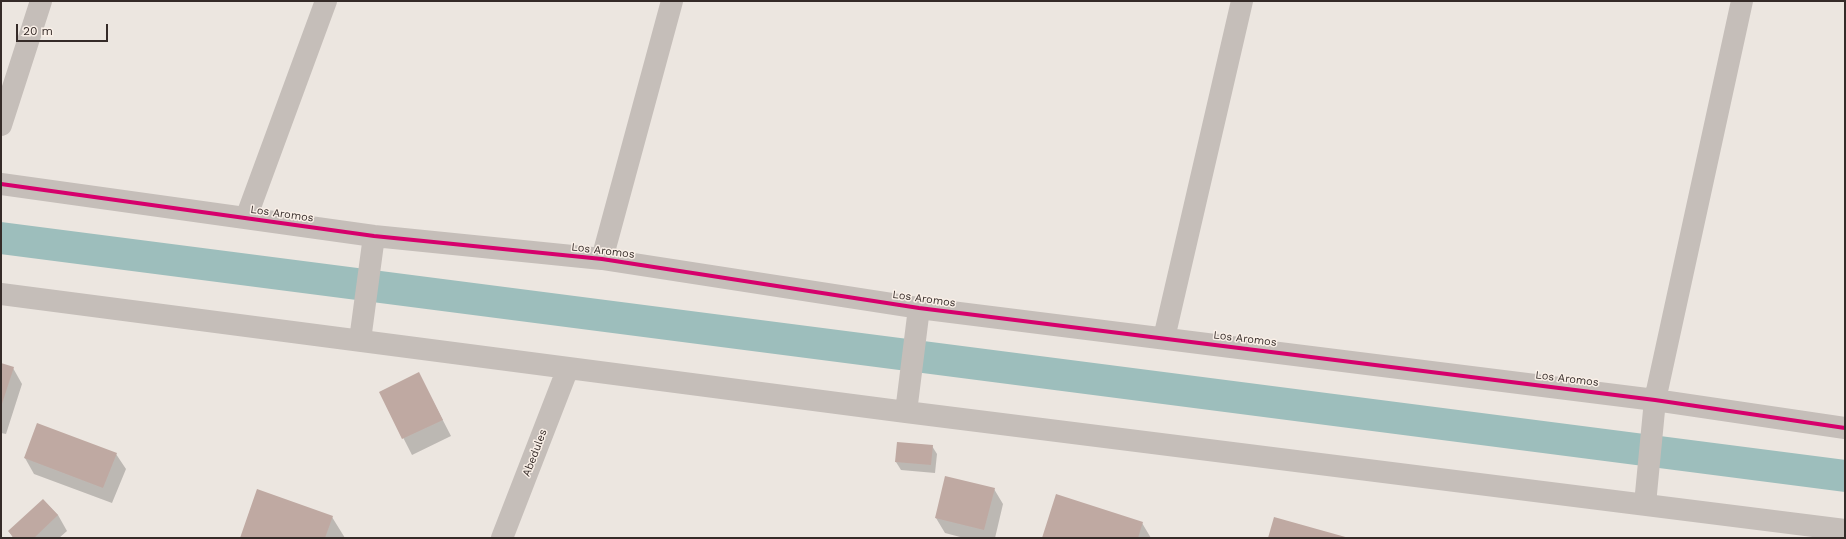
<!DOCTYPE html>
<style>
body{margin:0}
#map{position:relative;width:1846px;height:539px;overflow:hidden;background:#ece6e0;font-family:"Work Sans",sans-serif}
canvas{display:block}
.frame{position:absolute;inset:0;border:2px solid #352b28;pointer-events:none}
.scale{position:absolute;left:16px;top:24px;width:92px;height:18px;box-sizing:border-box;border:2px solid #352b28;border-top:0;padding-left:5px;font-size:12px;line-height:14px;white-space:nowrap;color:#352b28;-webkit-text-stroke:3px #f9efe7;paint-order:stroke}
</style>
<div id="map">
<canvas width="1846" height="539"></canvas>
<div class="frame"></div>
<div class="scale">20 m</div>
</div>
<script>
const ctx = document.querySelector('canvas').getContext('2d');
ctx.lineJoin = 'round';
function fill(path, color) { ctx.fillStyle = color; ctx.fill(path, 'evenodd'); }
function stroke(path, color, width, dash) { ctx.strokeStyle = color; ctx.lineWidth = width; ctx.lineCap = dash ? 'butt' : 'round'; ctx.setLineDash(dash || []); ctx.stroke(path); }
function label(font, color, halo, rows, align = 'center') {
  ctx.font = font + ' "Work Sans",sans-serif'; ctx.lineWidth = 3; ctx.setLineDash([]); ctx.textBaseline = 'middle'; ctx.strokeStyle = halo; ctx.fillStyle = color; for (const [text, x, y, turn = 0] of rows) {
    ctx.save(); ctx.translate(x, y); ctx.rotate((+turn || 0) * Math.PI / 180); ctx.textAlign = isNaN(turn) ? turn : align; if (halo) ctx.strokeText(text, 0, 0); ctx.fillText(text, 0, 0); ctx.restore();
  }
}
fill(new Path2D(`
 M1,364L13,368L22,384L6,434L1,433Z
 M419,374L451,436L412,455L380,392Z
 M898,443L932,446L937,454L935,473L901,470L896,462Z
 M116,454L126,469L112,503L34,474L25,458Z
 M994,489L1003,504L995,538H964L945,533L936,518Z
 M43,500L58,515L67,531L59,538H13L9,531Z
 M332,517L345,538H241Z
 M1142,523L1151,538H1043Z`), '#0003');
stroke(new Path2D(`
 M1,238L1845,476`), '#9dbebc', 32);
fill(new Path2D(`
 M1,363L14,367L1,407Z
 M419,372L443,420L402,439L379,392Z
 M37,423L117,453L103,488L24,458Z
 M897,442L933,445L931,465L895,462Z
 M945,476L995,488L984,530L935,518Z
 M257,489L333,516L325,538H240Z
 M1056,494L1143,522L1138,538H1042Z
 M43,499L58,515L34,538H14L8,531Z
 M1274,517L1349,538H1268Z`), '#bfa9a2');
stroke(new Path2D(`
 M1,125L41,1
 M1,184L374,236L602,259L919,308L1655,400L1845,428
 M246,218L326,1
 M602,259L672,1
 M1,294L906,412L1845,530
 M1164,338L1242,1
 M360,340L374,236
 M906,412L919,308
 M1645,504L1655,400L1742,1
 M502,538L568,368`), '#c5beb9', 22);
stroke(new Path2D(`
 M1,184L374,236L602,259L919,308L1655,400L1845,428`), '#d6006c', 4);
label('11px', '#352b28', '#f9efe7', [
 ["Los Aromos",282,214,8],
 ["Los Aromos",603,251,7],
 ["Los Aromos",924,299,8],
 ["Los Aromos",1245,339,7],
 ["Los Aromos",1567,379,7],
 ["Abedules",535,453,-69]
]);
</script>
